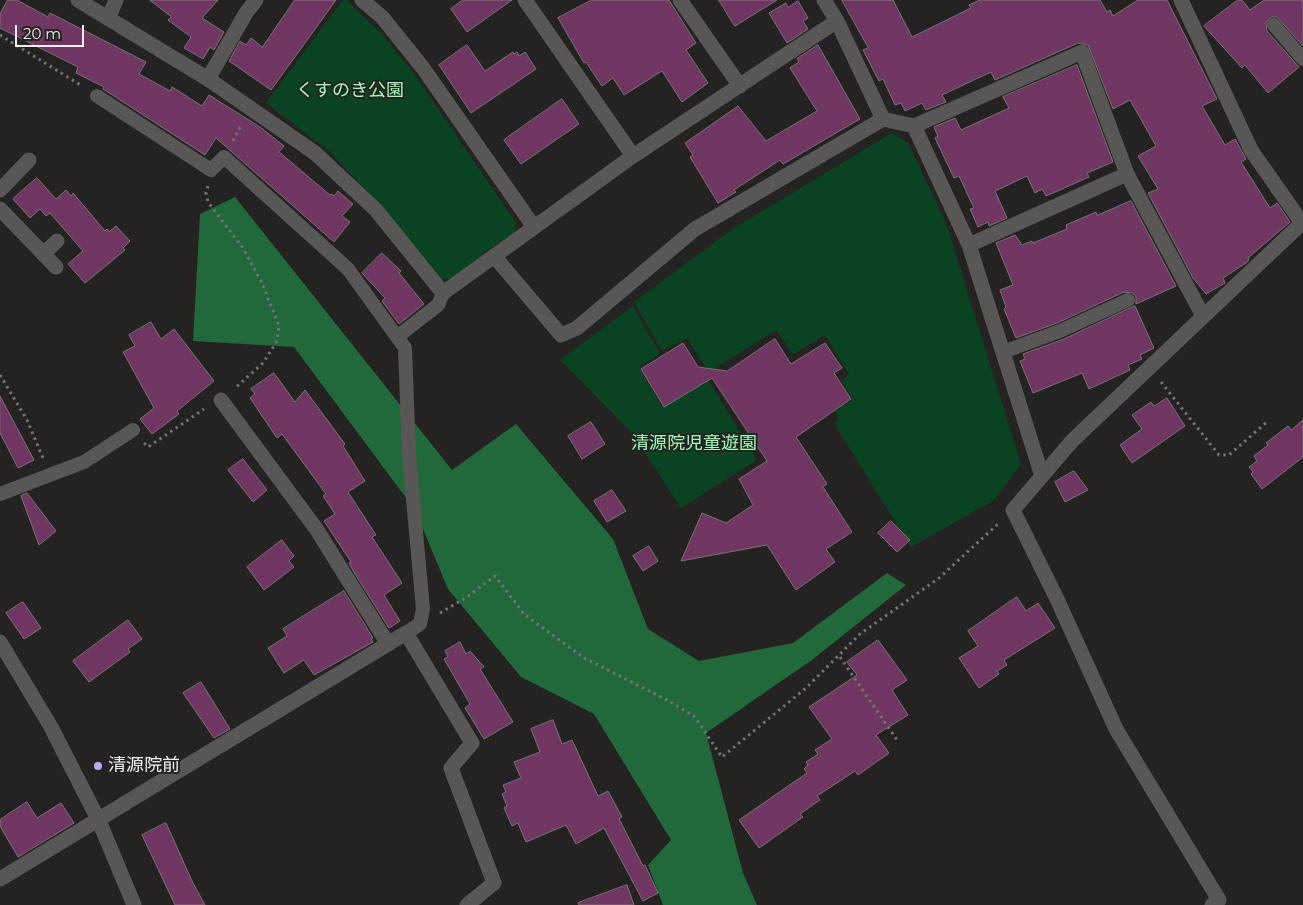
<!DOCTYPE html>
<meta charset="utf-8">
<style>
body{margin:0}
#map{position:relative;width:1303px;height:905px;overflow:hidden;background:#242321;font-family:Montserrat,sans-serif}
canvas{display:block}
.scale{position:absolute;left:15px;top:25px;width:69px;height:22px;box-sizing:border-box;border:2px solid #f0efee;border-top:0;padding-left:6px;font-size:15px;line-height:18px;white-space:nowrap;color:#f0efee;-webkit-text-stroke:4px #242321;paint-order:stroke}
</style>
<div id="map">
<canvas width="1303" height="905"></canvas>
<div class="scale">20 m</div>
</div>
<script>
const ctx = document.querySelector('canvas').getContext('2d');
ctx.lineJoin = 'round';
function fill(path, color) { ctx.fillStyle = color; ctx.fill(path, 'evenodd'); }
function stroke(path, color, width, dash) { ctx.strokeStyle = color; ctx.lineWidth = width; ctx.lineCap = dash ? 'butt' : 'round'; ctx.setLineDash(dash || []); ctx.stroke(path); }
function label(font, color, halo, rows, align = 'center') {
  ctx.font = font + ' Montserrat,"Noto Sans JP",sans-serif'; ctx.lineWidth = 4; ctx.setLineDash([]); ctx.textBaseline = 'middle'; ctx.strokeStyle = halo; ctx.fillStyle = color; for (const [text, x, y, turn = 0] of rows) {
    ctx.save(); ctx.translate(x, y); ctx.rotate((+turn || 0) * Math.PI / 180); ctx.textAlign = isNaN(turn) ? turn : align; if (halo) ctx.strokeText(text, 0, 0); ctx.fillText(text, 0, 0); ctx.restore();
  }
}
fill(new Path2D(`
 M343,0H346L382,34L413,72L516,223L515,233L492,247L452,279H441L380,205L330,152L266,103Z
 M892,133L908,143L946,223L1021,464L993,501L911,547L834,423L839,420L835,411L853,400L842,381L849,374L825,335L793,354L776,330L709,372L687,338L662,351L634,302L734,228Z
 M633,306L660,354L639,367L662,407L708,380L757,460L681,508L634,435L560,360Z`), '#0a4322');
fill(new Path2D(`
 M235,197L452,470L516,424L613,539L648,629L699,661L793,643L887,573L906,585L812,660L706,733L743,873L757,905H663L648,865L671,840L594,714L521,677L448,589L415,510L294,347L193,341L200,214Z`), '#21683b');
const building = new Path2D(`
 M8,0H17L48,17L50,13L146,62L139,74L170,91L172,87L202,106L209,95L260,127L284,146L279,152L330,195L331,194L334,196L338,191L353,204L342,216L350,222L334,242L216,138L205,155L103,89L104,87L76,73L78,67L0,28V14Z
 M150,0H218L202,18L224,32L214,50L210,47L203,59L184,48L191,37L168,20L171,17Z
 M295,0H336L271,90L229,61L240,41L246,45L251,38L262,47Z
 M463,0H512L467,32L451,9Z
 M592,0H669L696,43L686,50L708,83L682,102L662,71L624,95L613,78L602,86L586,62L584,63L558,18Z
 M719,0H777L735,26Z
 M842,0H893L912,37L971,8L969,5L980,0H1100L1107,12L1110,10L1113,16L1138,0H1167L1217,99L1202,106L1225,145L1235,139L1246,159L1241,162L1270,208L1277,203L1290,222L1248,258L1249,260L1246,263L1223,278L1225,283L1206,294L1193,278L1148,193L1158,189L1138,156L1156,146L1130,100L1113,109L1088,45L1078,43L995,80L991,72L942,95L946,102L926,110L922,103L905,111L901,103L895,105L883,79L879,81L863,50L868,48Z
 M1238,0H1242L1250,10L1264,0H1303V46L1277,17H1272L1266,22L1267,31L1299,67L1268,93L1245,65L1242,68L1204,26Z
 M798,1L808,18L803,21L808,29L787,43L769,13L786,3L788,7Z
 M467,45L485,71L513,52L514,54L517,52L519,56L525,52L536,69L471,113L439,65Z
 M818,45L860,119L783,164L780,160L734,190L736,192L718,203L690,157L693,155L685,143L738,106L766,141L817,111L790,68L799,62L797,59Z
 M1077,65L1113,162L1087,173L1089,177L1046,196L1042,189L1035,193L1027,176L995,191L1007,218L989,226L988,222L978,227L970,209L974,208L959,176L954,178L935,138L938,136L934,127L955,118L961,130L1009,108L1003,97Z
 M562,99L579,124L521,164L504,140Z
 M37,178L56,199L66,190L71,196L73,193L105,231L107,229L109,232L116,226L130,241L123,248L125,250L85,283L68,264L83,251L50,213L46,216L40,209L30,218L13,199Z
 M1131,201L1176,286L1136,304V297L1133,293L1124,292L1057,323L1016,338L1004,309L1006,307L1000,290L1013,285L996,243L1015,235L1022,245L1032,241L1033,243L1067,229L1066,225L1096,212L1097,215Z
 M382,253L401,271L399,273L424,304L399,324L382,301L385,298L362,273Z
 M1135,306L1154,348L1140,355L1142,359L1128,365L1130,370L1089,389L1082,373L1033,393L1020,361L1025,359L1023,354L1064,339Z
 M151,322L161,339L174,329L214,381L177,411L179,414L152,434L140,419L154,408L123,352L135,346L129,335Z
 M775,339L791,364L825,343L842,368L834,373L851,399L796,437L827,484L823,487L852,532L826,549L835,562L796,590L767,545L681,561L702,513L726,523L753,505L739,479L767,461L712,378L664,407L641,369L683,343L698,367L727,371Z
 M274,373L295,402L305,390L345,444L343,446L365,481L348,492L376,535L372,537L402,583L384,595L400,621L389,628L355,574L349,563L351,562L324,521L335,514L323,496L326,494L282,434L277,438L250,398L255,394L251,389Z
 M0,396L34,460L18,468L0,433Z
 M1167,398L1185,426L1132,463L1120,445L1142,429L1132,415L1151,402L1154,406Z
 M1303,420V457L1262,489L1251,474L1253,472L1249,467L1257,461L1254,456L1268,445L1266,443L1288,426L1291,430Z
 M591,422L605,444L582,459L568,436Z
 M243,459L267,490L253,502L228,470Z
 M1074,471L1088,490L1065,502L1055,482Z
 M612,490L626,511L607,522L594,501Z
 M27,493L56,531L39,545L21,496Z
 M891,521L910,540L897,552L878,533Z
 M282,540L294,556L289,561L294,567L264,590L247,567Z
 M649,546L658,561L643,571L633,556Z
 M344,591L373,638L371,639L373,642L314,675L304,660L284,673L268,648L287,636L283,629Z
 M1017,597L1026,611L1038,603L1055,628L1004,660L1007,665L997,671L999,674L979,688L959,658L978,646L968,631Z
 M23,602L41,628L24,639L6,613Z
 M128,620L142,639L128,649L130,652L89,682L73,661Z
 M878,640L907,680L892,690L908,715L876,735L889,753L858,775L855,771L817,796L820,800L800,814L803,817L759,848L739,820L807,773L804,769L808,765L806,762L818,754L815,750L832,739L809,707L857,675L847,662Z
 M460,642L466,654L470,651L484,667L480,669L513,722L484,739L465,708L470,704L444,659L448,657L445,651Z
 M201,682L230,729L214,738L183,693Z
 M553,720L562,744L572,740L598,796L608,791L622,817L619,819L643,866L645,865L658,893L643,901L604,828L576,844L566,825L526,842L518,823L512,826L504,808L507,806L502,794L506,792L503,785L521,778L514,762L540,752L531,729Z
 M27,802L37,818L61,803L74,823L18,857L0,826V820Z
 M166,823L193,883L205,905H175L142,835Z
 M627,885L634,905H579L578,903Z`);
fill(building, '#703662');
stroke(building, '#777375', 1);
stroke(new Path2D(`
 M0,35L82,86
 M233,141L242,124
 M208,186L206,193L208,202L243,248L262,283L279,326L277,341L263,363L234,389
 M0,375L27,420L43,458
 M1161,382L1219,455H1229L1268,421
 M144,443L148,447L204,409
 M440,613L467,597L495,576L524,614L584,658L667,700L694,716L722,757L806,688L860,634L939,578L999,523
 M840,657L897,740`), '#737270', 3, [2.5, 4]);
stroke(new Path2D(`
 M1274,25L1303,59
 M97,96L211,170L224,157L348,269L405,348L409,455L423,609L420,624L406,633
 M397,337L438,305L443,293
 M1003,352L1060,331L1128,300
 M0,494L84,462L133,430`), '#585756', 14);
stroke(new Path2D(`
 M78,0L208,79L315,153L376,210L443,293L633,156L837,21
 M362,0L382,17L423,68L534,227
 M525,0L633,156
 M680,0L740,86
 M824,0L837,21L883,119
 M1181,0L1251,150L1302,223
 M109,17L116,0
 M208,79L246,13L256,0
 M914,126L969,245L1042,476
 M0,190L29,160
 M0,209L56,267
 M969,245L1127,174
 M43,254L57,241
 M494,256L561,335L577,328L695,229L883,119L914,126L1082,52L1127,174L1203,316
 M221,400L317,530L388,644
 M0,879L406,633L472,743L451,768L494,883L467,905
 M1212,905L1219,900L1116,729L1057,599L1013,510L1072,441L1303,222`), '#585756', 15);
stroke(new Path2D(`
 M0,642L51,727L99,821L134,905`), '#585756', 15);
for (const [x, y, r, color] of [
 [98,766,5,"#bda9f5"]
]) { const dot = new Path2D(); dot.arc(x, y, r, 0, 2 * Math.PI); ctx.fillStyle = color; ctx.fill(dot); stroke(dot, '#242321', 2); }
label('18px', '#9efdb9', '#242321', [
 ["くすのき公園",350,91],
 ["清源院児童遊園",694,444]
]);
label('18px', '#f0efee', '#242321', [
 ["清源院前",108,766]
], 'left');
</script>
